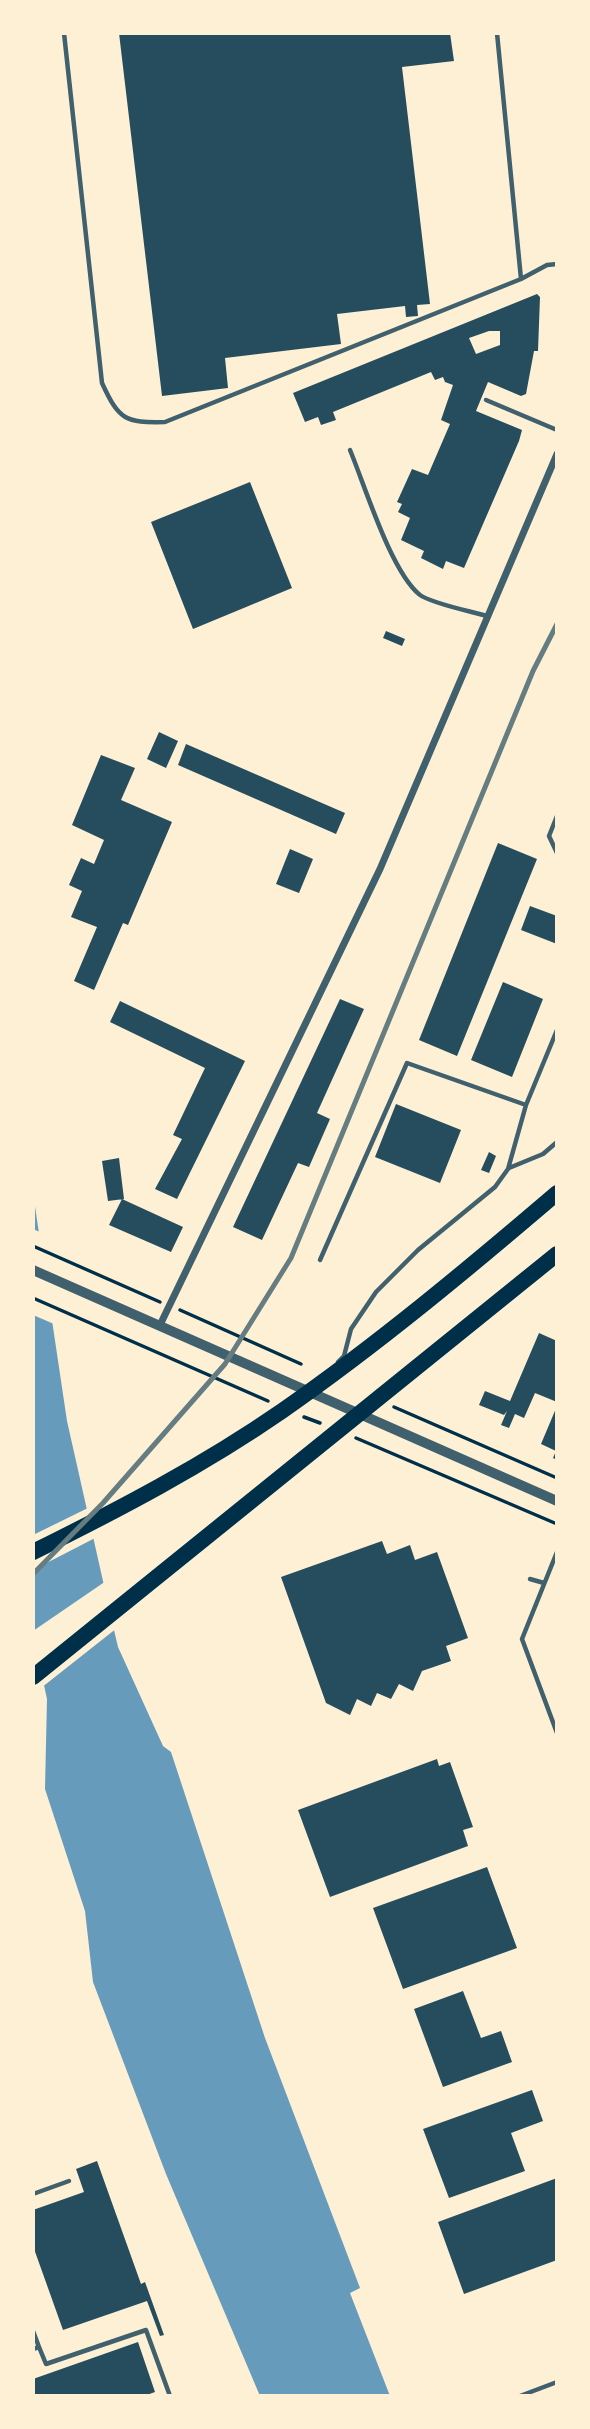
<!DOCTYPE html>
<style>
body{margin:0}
#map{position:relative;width:590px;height:2429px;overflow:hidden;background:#fdf0d5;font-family:"Asap Condensed",sans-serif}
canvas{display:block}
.frame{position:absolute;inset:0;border:35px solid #fdf0d5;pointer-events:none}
</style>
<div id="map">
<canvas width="590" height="2429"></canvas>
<div class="frame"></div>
</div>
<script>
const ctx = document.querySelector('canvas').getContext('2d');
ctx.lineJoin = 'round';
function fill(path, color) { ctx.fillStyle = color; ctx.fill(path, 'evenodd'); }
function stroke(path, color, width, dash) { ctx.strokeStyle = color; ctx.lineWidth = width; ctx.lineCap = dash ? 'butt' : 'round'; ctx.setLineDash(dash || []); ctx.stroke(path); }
fill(new Path2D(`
 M33,1193L67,1421L114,1630L118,1647L163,1746L171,1752L265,2038L360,2288L350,2293L390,2396H260L166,2174L93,1982L85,1911L45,1789L47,1699L33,1634Z`), '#669bbc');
fill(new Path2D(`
 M33,1229L42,1233L54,1324L33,1315Z
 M90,1507L97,1537L33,1570V1535Z
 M106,1581L117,1628L41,1688L33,1651V1631Z`), '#fdf0d5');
fill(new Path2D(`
 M119,33H450L454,61L402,67L430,304L417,305L418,316L406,317L405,306L337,314L341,344L225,358L228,388L162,396Z
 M537,294L540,297L538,351H534L526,394L521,396L488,382L476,411L522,430L519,441L464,568L446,561L443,569L421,558L424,551L401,540L410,518L398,512L402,504L397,502L412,469L428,475L450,424L441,420L453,385L445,382L443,377L435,380L431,372L333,412L336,420L321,425L318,417L305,422L293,393ZM489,331H500V345L476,354L469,338Z
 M250,482L292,588L193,629L151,522Z
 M386,631L405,639L402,646L383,638Z
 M159,732L178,741L166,768L147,759Z
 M186,744L345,813L336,834L178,765Z
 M101,755L135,768L121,800L172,822L128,925L123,923L94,990L74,981L97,927L71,917L82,891L69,885L81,858L94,864L104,840L72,825Z
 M498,843L537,859L457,1056L419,1040Z
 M290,849L313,859L299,893L276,884Z
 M530,906L557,916V944L521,930Z
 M503,982L543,999L512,1077L471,1060Z
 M340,999L364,1009L317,1113L330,1119L309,1167L298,1163L262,1240L233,1227Z
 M120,1001L245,1061L177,1199L155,1189L182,1139L173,1135L205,1068L110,1022Z
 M396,1104L461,1130L440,1183L375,1157Z
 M489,1152L496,1156L489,1173L481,1170Z
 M119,1158L124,1199L108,1201L102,1161Z
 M122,1199L183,1227L171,1252L109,1225Z
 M539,1333L557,1341V1402L535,1393L524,1418L515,1414L509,1428L501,1425L507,1411L504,1415L479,1405L485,1391L510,1401Z
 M557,1406V1460L553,1458L556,1451L541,1444Z
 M382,1541L387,1554L410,1545L415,1560L437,1552L468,1638L446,1646L451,1661L422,1671L413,1691L399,1684L391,1699L377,1693L371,1706L357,1699L350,1715L326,1703L281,1577Z
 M437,1759L439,1766L450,1762L473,1827L463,1830L468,1846L330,1897L298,1810Z
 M487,1867L517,1948L403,1989L373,1908Z
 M463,1991L481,2038L501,2031L512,2062L443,2087L414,2009Z
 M532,2090L543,2121L511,2133L525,2171L449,2198L423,2129Z
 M97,2161L141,2284L145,2282L164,2335L160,2336L147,2301L63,2330L33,2246V2210L84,2192L76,2169Z
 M557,2178V2260L464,2294L438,2222Z
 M138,2342L155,2392L144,2396H33V2379Z`), '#264d5e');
stroke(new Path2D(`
 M33,1246L160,1302
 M33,1298L268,1401
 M180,1310L301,1364
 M394,1407L557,1478
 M304,1417L320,1423
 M356,1438L557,1524`), '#003049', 3.5);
stroke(new Path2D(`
 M64,33L102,383C119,420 125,423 165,422L521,279
 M497,33L521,279L547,265L557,264
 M486,400L557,430
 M350,450C365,486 391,572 420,595C433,604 470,611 487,616
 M557,816L549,836L557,853
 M509,1168L543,1154L557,1142
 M320,1260L407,1063L526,1105
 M338,1362L344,1356L351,1329L376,1292L418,1250L495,1187L508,1169L526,1105L557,1030
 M557,1552L522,1639L557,1733
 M530,1579L544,1583
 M33,2194L69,2181
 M33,2331L39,2347
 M33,2349L39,2347L46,2364L146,2330L170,2396
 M520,2396L557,2382`), '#3f606c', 4.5);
stroke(new Path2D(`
 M160,1325L380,869L557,454`), '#3f606c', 7);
stroke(new Path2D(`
 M33,1270L557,1501`), '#3f606c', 10);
stroke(new Path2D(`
 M33,1552C118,1510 204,1465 282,1411C378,1344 468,1269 557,1193
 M33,1677L557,1254`), '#003049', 16);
stroke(new Path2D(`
 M33,1574L103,1503L225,1364L291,1258L533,671L557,624`), '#657d81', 5);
</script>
